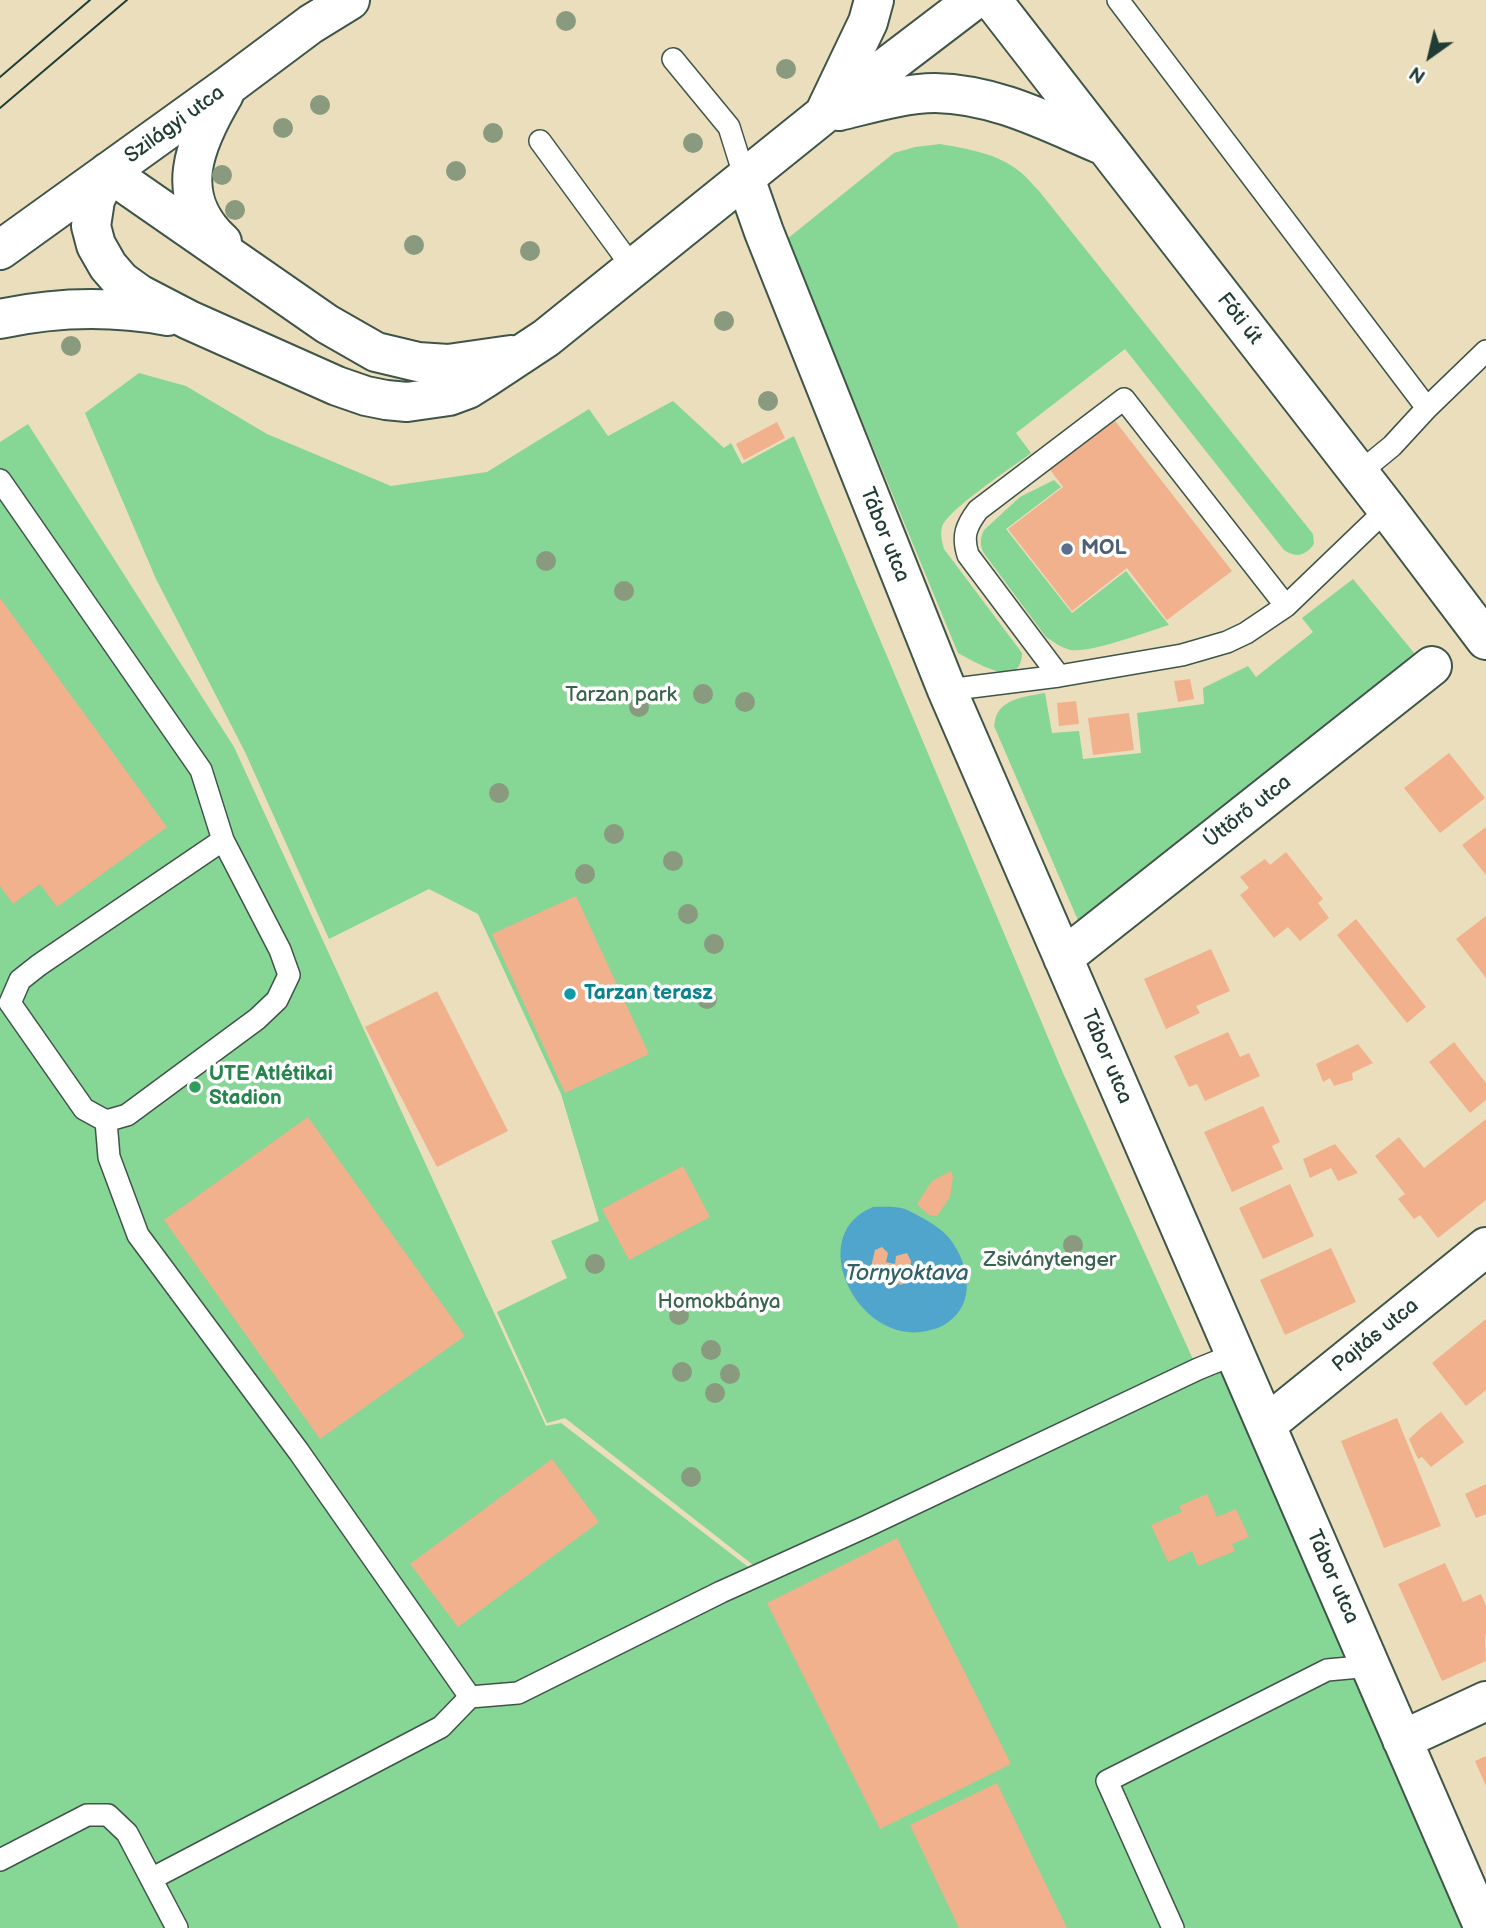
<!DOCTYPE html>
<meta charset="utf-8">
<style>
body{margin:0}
#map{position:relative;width:1486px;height:1928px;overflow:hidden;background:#ebdebc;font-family:"Balsamiq Sans",sans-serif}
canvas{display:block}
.north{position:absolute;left:1395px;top:21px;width:70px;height:70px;-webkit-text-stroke:5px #fff;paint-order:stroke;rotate:214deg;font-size:19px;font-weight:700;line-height:28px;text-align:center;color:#1f3d34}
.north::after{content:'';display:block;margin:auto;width:24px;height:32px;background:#1f3d34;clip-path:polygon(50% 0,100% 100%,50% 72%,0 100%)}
</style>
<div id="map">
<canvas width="1486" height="1928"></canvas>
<div class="north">N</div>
</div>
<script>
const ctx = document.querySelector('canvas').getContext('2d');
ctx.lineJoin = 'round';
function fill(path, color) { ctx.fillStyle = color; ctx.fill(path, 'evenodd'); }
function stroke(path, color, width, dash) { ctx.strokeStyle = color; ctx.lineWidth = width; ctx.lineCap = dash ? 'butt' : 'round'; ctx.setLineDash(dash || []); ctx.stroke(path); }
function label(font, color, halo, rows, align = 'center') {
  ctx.font = font + ' "Balsamiq Sans",sans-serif'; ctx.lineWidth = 7; ctx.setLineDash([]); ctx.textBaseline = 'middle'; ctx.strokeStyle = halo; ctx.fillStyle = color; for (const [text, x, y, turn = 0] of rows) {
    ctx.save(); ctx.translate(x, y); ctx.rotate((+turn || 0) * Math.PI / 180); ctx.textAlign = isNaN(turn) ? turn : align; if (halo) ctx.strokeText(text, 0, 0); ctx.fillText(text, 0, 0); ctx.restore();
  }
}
fill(new Path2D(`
 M940,144C967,149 997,153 1019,171C1026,176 1032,184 1039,191L1313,534L1314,544C1306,556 1295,558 1284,550L1125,349L1016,433L1031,453C1013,467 948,509 942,527C940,534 942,542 944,549L1022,653C1021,692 976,662 958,653L787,239L894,153L915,147Z
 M139,373L186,386L267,434L391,486L487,472L589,409L608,436L673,401L724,448L731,443L742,464L794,436L1063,1073L1196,1366L1233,1349L1475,1928H0V442L28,424L234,747L546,1426L561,1423L756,1573L757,1568L565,1418L547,1423L497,1312L567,1278L551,1241L599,1221L561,1094L478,914L429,889L329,939L245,752L156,579L85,413Z
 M1054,480L1061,487L1006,529L1072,613L1126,571L1169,625C1146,632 1092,653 1071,650C1061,648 1054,642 1046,637L983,552C980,544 980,538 984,530L1020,497Z
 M1353,579L1439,683L1080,925L994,726C995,722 995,718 997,714C1005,698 1029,696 1045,693L1052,733L1079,731L1083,759L1141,753L1137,713L1204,704L1203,688L1248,666L1256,677L1313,632L1302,618Z`), '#86d695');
fill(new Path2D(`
 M873,1207C883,1207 895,1206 905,1209C918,1215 941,1227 950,1239C969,1264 977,1303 947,1323C940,1328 934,1329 927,1331C858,1346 803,1235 873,1207Z`), '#50a5cc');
fill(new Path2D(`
 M1112,417L1232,571L1167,620L1127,568L1072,611L1008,529L1063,487L1048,467Z
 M777,422L785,438L744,460L736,444Z
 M0,598L167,827L57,907L40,884L13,904L0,886Z
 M1190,679L1194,699L1178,702L1174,681Z
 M1076,701L1079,724L1059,726L1057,703Z
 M1129,713L1134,750L1093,755L1088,718Z
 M1449,753L1485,798L1440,833L1404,788Z
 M1486,827V875L1462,845Z
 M1286,852L1323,899L1318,903L1329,918L1300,941L1288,927L1274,938L1240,895L1249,888L1240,877L1265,859L1270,865Z
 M576,896L649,1054L565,1093L492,934Z
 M1486,916V978L1456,939Z
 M1356,919L1426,1007L1407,1023L1337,935Z
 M1211,949L1230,991L1196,1006L1200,1013L1166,1029L1144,979Z
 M437,991L508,1131L437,1167L365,1027Z
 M1228,1032L1240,1057L1249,1053L1260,1076L1205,1101L1197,1084L1189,1087L1174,1056Z
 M1454,1042L1486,1083V1100L1470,1113L1429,1062Z
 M1358,1044L1373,1063L1352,1073L1353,1080L1334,1086L1330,1078L1323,1082L1316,1064Z
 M1263,1106L1280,1142L1272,1146L1283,1169L1232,1192L1204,1132Z
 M308,1117L465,1336L320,1439L164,1220Z
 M1486,1119V1200L1438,1238L1420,1215L1414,1219L1398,1199L1405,1194L1375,1156L1399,1137L1424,1168Z
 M1335,1144L1358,1173L1338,1181L1331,1168L1310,1178L1303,1159Z
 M683,1166L710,1217L629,1260L602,1209Z
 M951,1171L953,1177L950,1197L937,1216L929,1215L917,1204L932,1181Z
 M1290,1184L1314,1236L1263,1259L1239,1208Z
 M882,1247L888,1253L886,1262L895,1264L896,1256L907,1253L911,1261L908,1281L901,1285L891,1280V1273H880L871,1267L875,1250Z
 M1331,1248L1356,1302L1285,1335L1260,1280Z
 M1486,1319V1390L1466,1406L1432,1363Z
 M1441,1412L1464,1442L1431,1467L1422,1457L1418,1459L1409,1439L1423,1426Z
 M1397,1418L1441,1526L1384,1548L1341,1441Z
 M552,1459L599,1522L458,1627L410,1564Z
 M1486,1484V1514L1476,1518L1465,1494Z
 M1207,1494L1217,1517L1236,1509L1249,1537L1232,1544L1235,1551L1198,1566L1192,1551L1168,1562L1151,1525L1182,1512L1179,1506Z
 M897,1538L1011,1764L880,1829L767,1603Z
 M1445,1563L1463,1602L1481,1594L1486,1606V1635L1485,1636L1486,1661L1442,1681L1398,1584Z
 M1486,1756V1786L1475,1761Z
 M997,1783L1067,1928H959L910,1825Z`), '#f1b18c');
const service = new Path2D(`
 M1118,0L1427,408
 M673,59L729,127L745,178
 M540,141L633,268
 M1359,473L1392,446L1427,408L1486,351
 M0,480L201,770L223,840L280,950L289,975L277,1000L257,1019L127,1115L106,1121L84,1109L10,1003L20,980L39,965L223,840
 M1059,676L968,555C962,536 966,526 978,510L1124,399L1286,606
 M947,690L1059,676L1182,655L1227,642L1246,633L1286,606L1387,509
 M106,1121L109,1157L138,1235L299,1452L470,1697L441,1727L153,1878
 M470,1697L518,1693L721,1592L865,1527L1198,1369L1235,1354
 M0,1860L87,1815H108L127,1833L177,1928
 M1173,1928L1107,1781L1327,1670L1371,1666`);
const minor = new Path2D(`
 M745,178L764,232L947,690L1484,1928
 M1063,958L1432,666
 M1266,1425L1486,1247
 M1402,1740L1486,1701`);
const tertiary = new Path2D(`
 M992,0L1387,509L1486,640
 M826,110L868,22L874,0
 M839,111C868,104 905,93 935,93C995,94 1046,121 1100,144
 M108,172L95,200L91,226L96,245L108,266L121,281L139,294L189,320L337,386L366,396L386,400L407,402L449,396L468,389L484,379L546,338L823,115L974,0
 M108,172L327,324L376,352L418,362L448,364L511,355
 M222,242C171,196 195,143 224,94
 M0,250L228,86L311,24L350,0
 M0,319C55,307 113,306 168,316`);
stroke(service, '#3e5548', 24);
stroke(minor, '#3e5548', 42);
stroke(tertiary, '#3e5548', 42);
stroke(service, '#fff', 21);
stroke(minor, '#fff', 38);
stroke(tertiary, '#fff', 38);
stroke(new Path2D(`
 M0,77L90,0
 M0,108L127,0`), '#1f3d34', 2);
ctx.fillStyle = '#899a7e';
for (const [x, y] of [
 [566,21],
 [786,69],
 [320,105],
 [283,128],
 [493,133],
 [693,143],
 [456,171],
 [222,175],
 [235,210],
 [414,245],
 [530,251],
 [724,321],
 [71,346],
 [768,401],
 [546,561],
 [624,591],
 [703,694],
 [745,702],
 [639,707],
 [499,793],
 [614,834],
 [673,861],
 [585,874],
 [688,914],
 [714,944],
 [707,999],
 [1073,1245],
 [595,1264],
 [679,1315],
 [711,1350],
 [682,1372],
 [730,1374],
 [715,1393],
 [691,1477]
]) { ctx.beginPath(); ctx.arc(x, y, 10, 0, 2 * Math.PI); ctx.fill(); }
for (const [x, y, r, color] of [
 [1067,549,7,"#5c6f8a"],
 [570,994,7,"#0f9aa8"],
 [195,1087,7,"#2e9e5b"]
]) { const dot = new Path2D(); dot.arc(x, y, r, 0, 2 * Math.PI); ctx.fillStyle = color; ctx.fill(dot); stroke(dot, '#fff', 2.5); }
label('21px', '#1f3d34', '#fff', [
 ["Szilágyi utca",175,125,-36],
 ["Fóti út",1239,319,52],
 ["Tábor utca",884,535,68],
 ["Úttörő utca",1248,812,-38],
 ["Tábor utca",1106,1057,67],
 ["Pajtás utca",1376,1336,-39],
 ["Tábor utca",1332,1577,66]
]);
label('bold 21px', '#4e5e75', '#fff', [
 ["MOL",1081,549]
], 'left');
label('21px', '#39634c', '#fff', [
 ["Tarzan park",621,696],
 ["Zsiványtenger",1050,1261],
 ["Homokbánya",719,1303]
]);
label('bold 21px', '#0d838f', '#fff', [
 ["Tarzan terasz",584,994]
], 'left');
label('bold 21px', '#27864d', '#fff', [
 ["UTE Atlétikai",209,1075],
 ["Stadion",209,1099]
], 'left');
label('italic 23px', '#306169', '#fff', [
 ["Tornyoktava",907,1274]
]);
</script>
